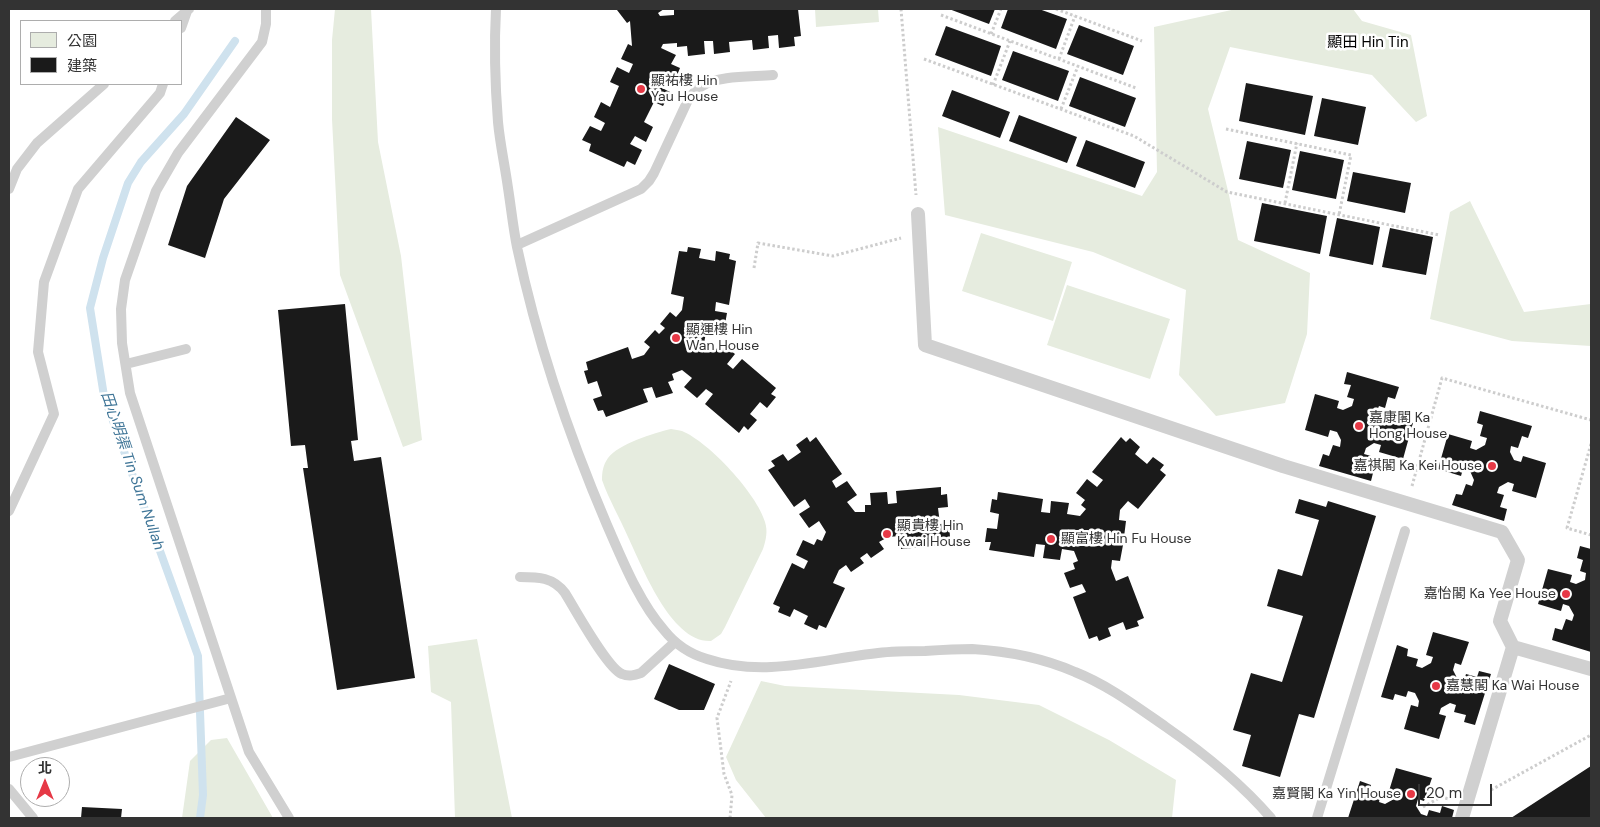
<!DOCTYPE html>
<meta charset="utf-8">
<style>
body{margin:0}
#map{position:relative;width:1600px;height:827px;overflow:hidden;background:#fff;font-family:"DM Sans","Noto Sans TC",sans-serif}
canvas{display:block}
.frame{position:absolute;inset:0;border:10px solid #333;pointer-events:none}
.legend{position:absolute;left:20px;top:20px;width:162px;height:65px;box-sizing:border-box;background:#fff;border:1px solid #adadad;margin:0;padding:6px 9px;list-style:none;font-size:15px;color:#333}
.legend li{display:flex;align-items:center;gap:10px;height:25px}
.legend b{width:25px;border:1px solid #adadad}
.north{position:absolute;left:20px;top:757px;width:50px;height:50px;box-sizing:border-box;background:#fff;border:1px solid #adadad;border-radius:50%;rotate:0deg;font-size:14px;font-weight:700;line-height:20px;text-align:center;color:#333}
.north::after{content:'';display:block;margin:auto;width:18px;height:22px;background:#e63946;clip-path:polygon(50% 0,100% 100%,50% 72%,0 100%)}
.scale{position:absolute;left:1418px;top:784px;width:74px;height:22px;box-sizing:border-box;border:2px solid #333;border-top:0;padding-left:6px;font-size:15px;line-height:18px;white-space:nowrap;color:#333;-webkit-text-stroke:4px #fff;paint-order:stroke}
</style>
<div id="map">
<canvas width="1600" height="827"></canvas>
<div class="frame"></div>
<ul class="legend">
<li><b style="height:14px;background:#e6ecdf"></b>公園</li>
<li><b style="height:14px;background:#1a1a1a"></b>建築</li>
</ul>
<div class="north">北</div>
<div class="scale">20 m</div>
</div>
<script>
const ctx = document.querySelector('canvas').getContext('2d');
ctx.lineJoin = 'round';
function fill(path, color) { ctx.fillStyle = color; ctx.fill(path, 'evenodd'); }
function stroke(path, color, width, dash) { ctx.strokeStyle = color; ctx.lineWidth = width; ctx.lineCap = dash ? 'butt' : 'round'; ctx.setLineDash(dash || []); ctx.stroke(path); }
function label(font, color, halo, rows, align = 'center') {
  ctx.font = font + ' "DM Sans","Noto Sans TC",sans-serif'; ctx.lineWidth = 5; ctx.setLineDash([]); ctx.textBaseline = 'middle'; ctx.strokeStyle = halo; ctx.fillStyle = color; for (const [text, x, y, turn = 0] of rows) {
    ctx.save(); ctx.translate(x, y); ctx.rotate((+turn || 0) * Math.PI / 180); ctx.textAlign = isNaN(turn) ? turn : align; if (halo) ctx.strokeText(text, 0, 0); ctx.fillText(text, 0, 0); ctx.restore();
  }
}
fill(new Path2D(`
 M335,9H371L378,142L401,256L422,440L403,447L340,275L332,119V40Z
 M815,9H878L879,22L816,27Z
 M1236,9H1353L1362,21L1411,35L1427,116L1416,122L1372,75L1230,47L1208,109L1229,195L1238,240L1310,273L1307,334L1285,403L1216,416L1179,375L1186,290L1093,252L945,215L938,127L1142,196L1157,172L1154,27Z
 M1470,201L1524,312L1591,304V346L1512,341L1430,319L1450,212Z
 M981,233L1072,262L1053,321L962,291Z
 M1067,285L1170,319L1150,379L1047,345Z
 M671,429C675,430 679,430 682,431C709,442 757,494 765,522C768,531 766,540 763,549L725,627L721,634L711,641C671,643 642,566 628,537C620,518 609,500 602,480C602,472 603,465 608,458C618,444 654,433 671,429Z
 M477,639L512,818H455L451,702L431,692L428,646Z
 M761,681L785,686L959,695L1039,705L1109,740L1176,780L1172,818H766L736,780L726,757Z
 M227,738L273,818H182L190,761L211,740Z`), '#e6ecdf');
stroke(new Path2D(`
 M200,818L203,795L198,656L104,396L90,308L103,258L128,183L141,162L184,114L235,41`), '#cfe2ee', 8);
fill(new Path2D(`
 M619,9H664L658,13L660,16L674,15V10L683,9H700V10L798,9L801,36L794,37L795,46L779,48L778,35L768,36L769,48L753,50L752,40L729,42L730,52L714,54L713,41H704L705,54L688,56L687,46L677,47V43L663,44L661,48L676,55L671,64L680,68L674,83L662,77L658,86L670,92L663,106L654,102L644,122L653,127L646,142L635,136L630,144L642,150L635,165L627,161L624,167L589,151L591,144L582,140L590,126L601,131L605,123L594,117L601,102L610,107L619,86L610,82L617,67L629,73L633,64L621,59L628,44L632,46L630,21L627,23L617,10Z
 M949,9H995L989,24Z
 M1008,9H1039L1067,19L1056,49L1001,28Z
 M1079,25L1134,46L1123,75L1067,54Z
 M946,26L1001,46L991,76L935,55Z
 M1013,51L1069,71L1058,101L1002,80Z
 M1080,77L1136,98L1125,127L1069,106Z
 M1246,83L1313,96L1305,135L1239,121Z
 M952,90L1010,112L1000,138L942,116Z
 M1322,98L1366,107L1358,145L1314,136Z
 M1019,115L1077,137L1067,163L1009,141Z
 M236,117L270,140L224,199L205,258L168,245L187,186Z
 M1086,140L1145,162L1135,188L1076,166Z
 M1247,141L1291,150L1283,188L1239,179Z
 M1300,151L1344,160L1336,199L1292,190Z
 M1353,172L1411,183L1405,213L1347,201Z
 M1262,203L1327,216L1320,254L1254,241Z
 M1337,218L1380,227L1373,265L1329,256Z
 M1390,228L1433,237L1426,275L1382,267Z
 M688,247L701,249L699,258L715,261L716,251L730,254L729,259L736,261L729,305L716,302L715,311L727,313L724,330L713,328L711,335L706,333L704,343L714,352L721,343L735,354L727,364L733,369L742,359L776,388L771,394L776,397L767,408L760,402L750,414L757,420L748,430L744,426L739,433L705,404L713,394L706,389L697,398L684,387L692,378L682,370L672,374L674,380L668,382L673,393L656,398L652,387L643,389L648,402L606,417L603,410L598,411L593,399L602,396L597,381L588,384L584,371L588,370L586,362L628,347L632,359L644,355L650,347L644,342L655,330L659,334L665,328L660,324L670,312L676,317L682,310L684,297L671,294L679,251L687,252Z
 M345,304L358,440L351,441L354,461L381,457L415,678L337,690L303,468H308L305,445L291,446L278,310Z
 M1347,372L1399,387L1395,399L1388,397L1385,408L1379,406L1376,413L1381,421L1388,423L1390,416L1413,423L1403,459L1379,452L1381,445L1374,443L1366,448L1364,454L1371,456L1368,468L1374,469L1371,481L1319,466L1323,454L1329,456L1333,445L1340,447L1341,440L1337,432L1330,430L1328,437L1305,430L1315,394L1339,401L1337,408L1343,410L1352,406L1354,399L1347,397L1351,385L1344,384Z
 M1480,411L1532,426L1528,438L1522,436L1518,448L1511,446L1510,452L1514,460L1521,462L1523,456L1546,463L1536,498L1512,491L1514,484L1508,482L1499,487L1497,493L1504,495L1500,507L1507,509L1504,521L1452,505L1456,494L1462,495L1466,484L1472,486L1474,480L1470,471L1463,469L1461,476L1438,469L1448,434L1472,441L1470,448L1476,450L1485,445L1487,438L1480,436L1483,425L1477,423Z
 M807,437L810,442L816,437L842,474L832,481L836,488L847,481L857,495L847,502L855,512H865V505H871L870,493L887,492L888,504L897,503L896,491L941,487V495L947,494L948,507L938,508L940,524L949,523L950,537L945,538V545L901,549L900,536L888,537L879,542L884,549L871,558L867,553L860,558L864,563L851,572L846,565L839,570L833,583L845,588L826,628L819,625L817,630L804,624L808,616L794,609L790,617L778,612L780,607L773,604L792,563L804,569L808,561L796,555L803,540L814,545L817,539L822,541L826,532L819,521L809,528L799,514L810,507L805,499L794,507L768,470L775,466L771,461L783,454L788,461L801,452L796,445Z
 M1121,437L1126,442L1130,438L1140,447L1135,454L1147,464L1153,457L1164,465L1160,470L1166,475L1138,509L1128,501L1120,510L1119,520L1126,521L1124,537L1118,536L1117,544L1123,545L1120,561L1112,560L1111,568L1116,581L1128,576L1144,618L1137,621L1139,626L1126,630L1123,622L1108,628L1111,636L1099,641L1097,636L1089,639L1073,597L1086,592L1082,584L1070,588L1064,573L1075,569L1073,563L1078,561L1074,551L1062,549L1060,560L1043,558L1045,545L1036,544L1034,557L989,550L991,542H985L987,528L997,529L999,514L990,512L992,499L997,500L998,492L1043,499L1041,512L1050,513L1051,501L1069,503L1067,514L1080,516L1086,509L1081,505L1085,500L1076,493L1087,479L1097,487L1103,480L1092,472Z
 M1299,499L1326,507L1328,501L1376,516L1314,718L1299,714L1280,777L1242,766L1251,735L1233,730L1251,673L1282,682L1303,616L1267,606L1278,569L1302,576L1319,520L1295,513Z
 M1580,546L1591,549V652L1552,640L1555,628L1562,630L1566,619L1572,621L1574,615L1569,606L1563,604L1561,611L1538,604L1548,569L1572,575L1570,582L1576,584L1585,580L1586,573L1580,571L1583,560L1577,558Z
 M1433,632L1469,642L1461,665L1455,663L1453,670L1457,678L1464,680L1466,674L1477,677L1479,671L1491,674L1475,725L1464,722L1466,715L1454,712L1456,705L1450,703L1441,708L1439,714L1446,716L1439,739L1404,729L1411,705L1418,707L1419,701L1415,693L1408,691L1406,697L1395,694L1393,700L1381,697L1397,645L1408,649L1407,656L1418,659L1416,666L1422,668L1431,663L1433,657L1426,655Z
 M669,664L715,684L704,710H679L654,699Z
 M1591,766V818H1511Z
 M1396,768L1432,778L1424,801L1418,799L1416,806L1421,814L1427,816L1429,810L1440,813L1442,806L1454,810L1452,818H1348L1360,781L1371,785L1369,792L1381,795L1379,802L1385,804L1394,799L1396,793L1389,791Z
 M82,807L122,809L121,818H81Z`), '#1a1a1a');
stroke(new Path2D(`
 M901,9L916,195
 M1056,9L1142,41
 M941,15L1136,88
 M991,34L1001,9
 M924,59L1134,136L1227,192L1439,235
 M1059,59L1075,16
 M993,85L1010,41
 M1061,109L1078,66
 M1226,129L1351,155L1339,215
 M1285,203L1297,143
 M754,268L758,243L833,256L901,238
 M1591,444L1567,528L1591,535
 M1412,486L1442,378L1591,420
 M1491,790L1591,735
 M1423,807L1441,797L1449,799
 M730,818L732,795L724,774L717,718L731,681`), '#cdcdcd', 3, [2.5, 2.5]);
stroke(new Path2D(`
 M266,9V24L262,42L178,153L156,191L125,280L121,309L122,343L130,393L249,752L289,818
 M496,9C494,46 495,84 498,122C500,144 505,166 508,188C511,207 513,227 517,247C537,342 569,436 607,525C622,559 639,602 664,630C675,644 690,654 707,659C764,678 822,659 878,653C894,651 910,651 925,651C940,650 956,649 972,649C1006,651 1043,658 1075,672C1108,685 1137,707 1166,727C1205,754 1240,782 1271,818
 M175,21L189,9
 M181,28L187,11
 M9,189L17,169L37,143L104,84
 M517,245L641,189L649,181L654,173L688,100C692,95 696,89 702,86C719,75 753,77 773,75
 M126,364L186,349
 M9,511L54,414L38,352L44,282L78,189L160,93L163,84
 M520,577C538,577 553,577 565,593C575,609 607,668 622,674C629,677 635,675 641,673L675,642
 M9,757L231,698
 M9,789L33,818
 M1317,818L1405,531`), '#d0d0d0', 10);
stroke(new Path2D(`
 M918,214L925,345L1283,466L1502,532L1518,560L1500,621L1513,647
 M1462,818L1513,647L1591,669`), '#d0d0d0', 14);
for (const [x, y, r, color] of [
 [641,89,5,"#e63946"],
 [676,338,5,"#e63946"],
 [1359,426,5,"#e63946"],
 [1492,466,5,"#e63946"],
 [887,534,5,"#e63946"],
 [1051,539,5,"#e63946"],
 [1566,594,5,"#e63946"],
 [1436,686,5,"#e63946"],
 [1411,794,5,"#e63946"]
]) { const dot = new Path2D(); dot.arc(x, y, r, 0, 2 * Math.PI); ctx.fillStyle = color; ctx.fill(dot); stroke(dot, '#fff', 2); }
label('14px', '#333', '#fff', [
 ["顯祐樓 Hin",651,81],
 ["Yau House",651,97],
 ["顯運樓 Hin",686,330],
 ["Wan House",686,346],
 ["嘉康閣 Ka",1369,418],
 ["Hong House",1369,434],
 ["嘉祺閣 Ka Kei House",1482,466,"right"],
 ["顯貴樓 Hin",897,526],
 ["Kwai House",897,542],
 ["顯富樓 Hin Fu House",1061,539],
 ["嘉怡閣 Ka Yee House",1556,594,"right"],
 ["嘉慧閣 Ka Wai House",1446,686],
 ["嘉賢閣 Ka Yin House",1401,794,"right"]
], 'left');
label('15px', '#000', '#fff', [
 ["顯田 Hin Tin",1368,43]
]);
label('italic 15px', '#3f7597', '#fff', [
 ["田心明渠 Tin Sum Nullah",132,471,71]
]);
</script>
